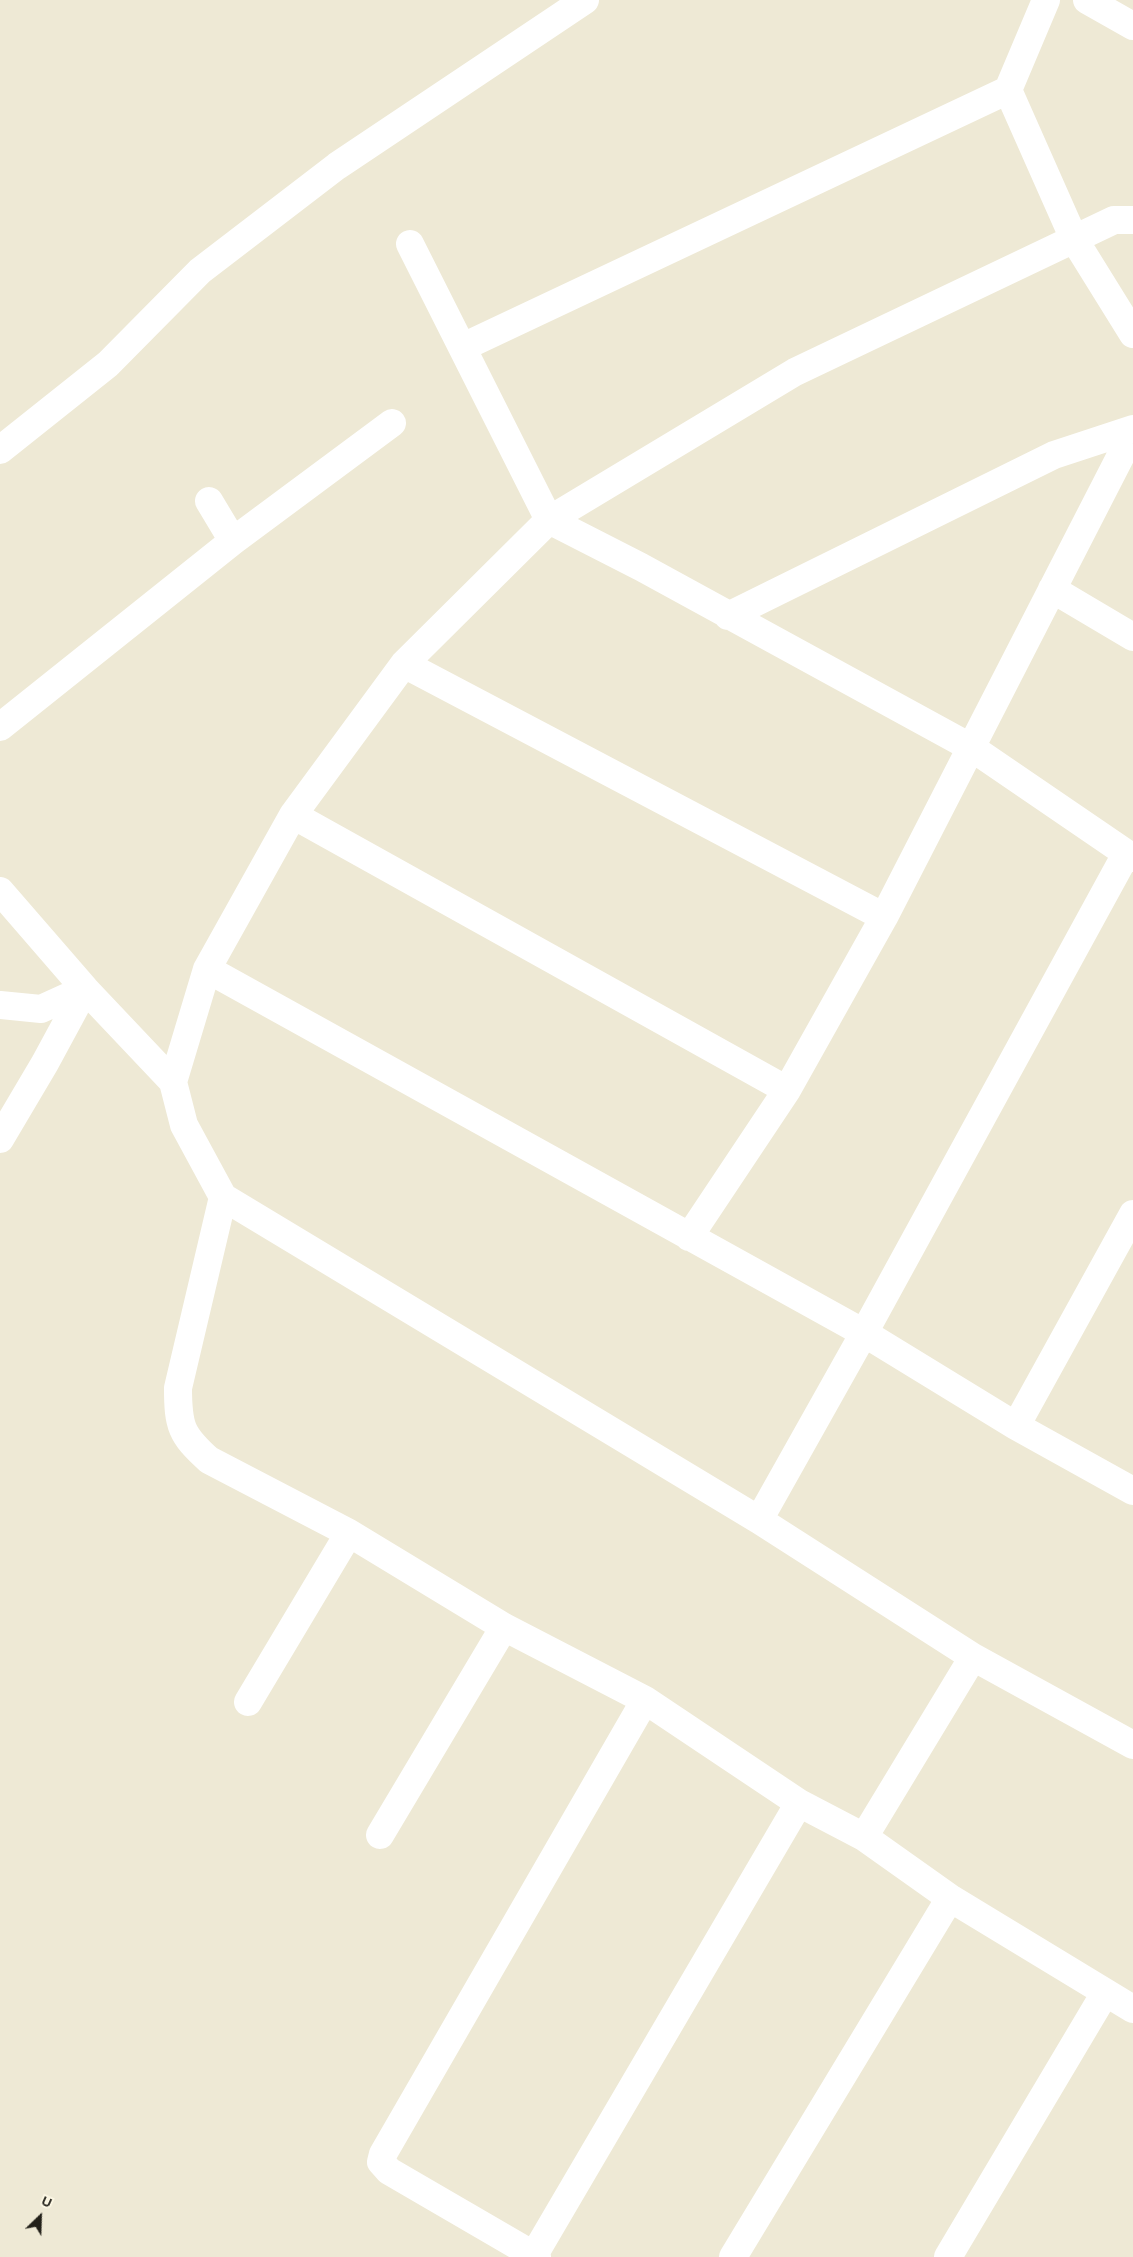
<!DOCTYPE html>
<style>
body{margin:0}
#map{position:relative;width:1133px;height:2257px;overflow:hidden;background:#eee9d5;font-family:Overpass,sans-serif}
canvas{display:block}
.north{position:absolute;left:15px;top:2192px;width:50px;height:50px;-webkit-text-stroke:4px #fbf6e3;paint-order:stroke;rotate:24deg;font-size:14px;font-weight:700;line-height:20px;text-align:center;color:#222019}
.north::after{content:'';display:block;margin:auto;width:18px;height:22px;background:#222019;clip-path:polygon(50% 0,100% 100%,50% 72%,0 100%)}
</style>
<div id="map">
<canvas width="1133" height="2257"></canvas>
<div class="north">U</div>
</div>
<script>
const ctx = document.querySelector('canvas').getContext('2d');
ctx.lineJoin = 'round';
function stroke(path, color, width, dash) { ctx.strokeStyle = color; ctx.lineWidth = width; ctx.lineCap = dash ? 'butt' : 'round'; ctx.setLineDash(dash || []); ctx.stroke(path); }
stroke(new Path2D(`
 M1046,0L1008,90L1074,239L1133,334
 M1087,0L1133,26
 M410,244L549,520L795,372L1114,220H1133
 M463,347L1008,90
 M0,450L108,364L200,271L337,166L585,0
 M209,501L233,541
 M1052,589L1133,637
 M728,616L1054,455L1133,429
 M404,664L884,917
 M0,727L233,541L392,423
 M293,815L787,1090
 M0,891L85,989L173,1082L184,1125L223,1197L759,1520L973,1657L1133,1745
 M207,969L864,1333L1016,1426L1133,1491
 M0,1005L41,1009L85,989
 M173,1082L207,969L293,815L404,664L549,520L641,567L972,748L1133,858
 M0,1139L45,1063L85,989
 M223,1197L178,1388C178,1426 181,1435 209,1460L349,1533L504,1627L645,1700L799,1803L864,1837L950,1898L1133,2009
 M689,1237L787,1090L884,917L1133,432
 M1016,1426L1133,1214
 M759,1520L864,1333L1126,854
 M248,1702L349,1533
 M380,1835L504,1627
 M864,1837L973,1657
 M534,2255L799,1803
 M537,2257L389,2171L381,2162L383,2154L645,1700
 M733,2257L950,1898
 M948,2257L1105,1993`), '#fff', 28);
</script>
